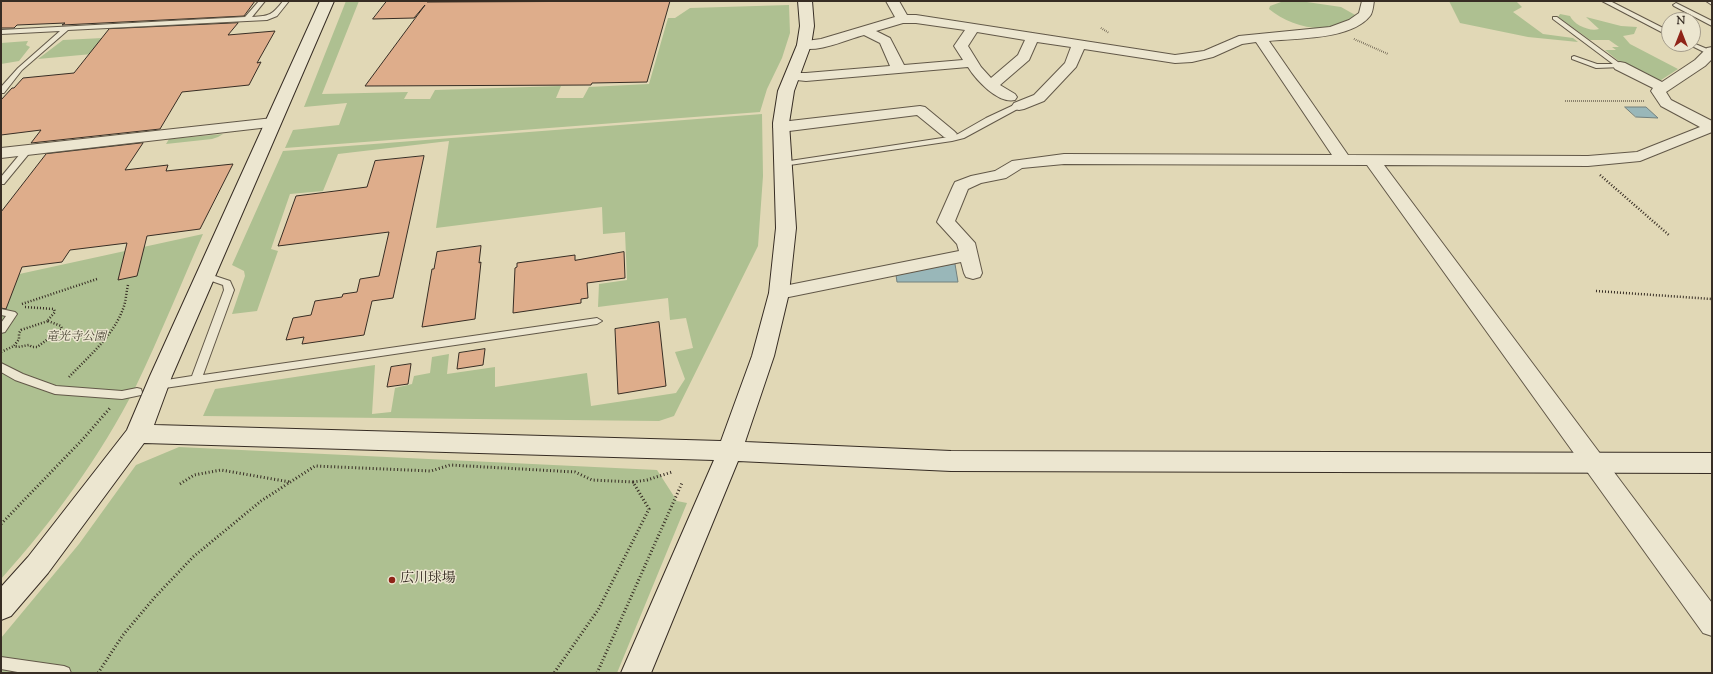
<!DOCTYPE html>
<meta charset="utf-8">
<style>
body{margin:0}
#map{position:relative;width:1713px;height:674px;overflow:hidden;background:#e1d8b6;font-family:"Sorts Mill Goudy",serif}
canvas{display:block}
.frame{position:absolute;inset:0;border:2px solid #372d24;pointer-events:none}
.north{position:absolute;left:1661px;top:12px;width:40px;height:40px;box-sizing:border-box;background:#ece6d0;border:1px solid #a49c8b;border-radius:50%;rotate:0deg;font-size:11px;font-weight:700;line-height:16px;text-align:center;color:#372d24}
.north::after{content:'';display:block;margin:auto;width:14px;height:18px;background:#8f2418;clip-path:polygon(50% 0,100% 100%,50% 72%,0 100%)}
</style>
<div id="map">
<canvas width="1713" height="674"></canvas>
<div class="frame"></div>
<div class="north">N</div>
</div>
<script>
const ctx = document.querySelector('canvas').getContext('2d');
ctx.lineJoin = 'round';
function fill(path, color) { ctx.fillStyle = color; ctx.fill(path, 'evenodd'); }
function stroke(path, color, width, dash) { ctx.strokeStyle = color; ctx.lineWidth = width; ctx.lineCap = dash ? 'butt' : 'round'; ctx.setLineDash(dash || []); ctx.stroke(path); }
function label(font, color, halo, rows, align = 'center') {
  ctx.font = font + ' "Sorts Mill Goudy","Noto Serif JP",serif'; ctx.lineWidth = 3; ctx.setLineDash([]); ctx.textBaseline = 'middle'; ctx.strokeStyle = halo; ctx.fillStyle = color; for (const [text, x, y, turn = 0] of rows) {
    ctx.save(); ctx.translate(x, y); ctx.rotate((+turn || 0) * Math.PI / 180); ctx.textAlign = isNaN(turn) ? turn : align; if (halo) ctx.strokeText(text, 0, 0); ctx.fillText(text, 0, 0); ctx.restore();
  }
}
fill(new Path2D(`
 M346,1H359L322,94L408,92L404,99H430L435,90L561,86L556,98H583L589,87L649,84L668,18H675L690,8L789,5L790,33L782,58L767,89L760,112L285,148L293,130L339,125L347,103L304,107Z
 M1300,1L1341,7L1357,16C1352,19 1348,22 1343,24C1319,34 1288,25 1269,9L1270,6L1281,2Z
 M1449,1H1516L1522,7L1513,12L1543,34L1573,38L1578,42L1528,37L1460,23Z
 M1560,14L1570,16C1574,25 1590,32 1599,29L1586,17L1621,26L1637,27L1634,34L1623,36L1630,44L1678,69L1658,82L1621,63L1605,50H1616L1612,47H1619L1609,40H1590L1558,17Z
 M103,38L92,54L38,59L63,40Z
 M28,41L26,45L30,47L19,61L1,64V43Z
 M762,114L763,176L758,246L674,416L659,421L203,416L215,389L375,365L372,414L391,412L395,388L412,384L414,376L430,373L432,357L449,354L447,374L495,367V387L587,373L591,406L676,393L685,379L675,352L693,348L686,318L670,320L668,298L598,307L599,284L627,280L625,232L603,234L602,207L436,228L449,141L338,154L323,191L290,194L271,249L278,251L257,311L232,314L245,276L244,271L232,265L283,151Z
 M223,134L218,137L212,139L166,144L169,139Z
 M203,234C181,284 160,336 136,386C101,456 53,521 1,579V278Z
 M179,447L657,470L677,501L687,503L617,673H1V638L79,544L136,465Z`), '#aec091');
const water = new Path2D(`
 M1625,107H1646L1658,118L1636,117Z
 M955,264L958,282H897L896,275Z`);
fill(water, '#99b7b9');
stroke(water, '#72807d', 1);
const building = new Path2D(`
 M1,1H255L244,16L62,25L65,23L17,25L14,28H1Z
 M387,1H428L427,2L670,1L647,82L592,83L591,85L365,86L425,5L414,18L373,19Z
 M238,23L228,35L275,31L257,63L261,62L249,85L182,92L160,129L31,143L41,130L1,135V100L12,88H14L23,78L74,73L109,29Z
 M143,143L125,170L168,165L166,171L233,164L200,229L147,236L137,276L118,280L127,243L70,250L62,262L22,267L6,309L1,308V212L46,154Z
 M424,156L393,298L372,301L364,335L302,344L304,337L286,340L293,318L311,315L315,301L342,297L343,294L357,292L360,279L379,276L389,232L278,246L296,196L367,187L375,161Z
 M481,246L479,263L481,262L475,319L422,327L432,269H434L437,252Z
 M624,252L625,278L587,283L588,298L581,299V303L513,313L515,268L517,267V263L575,255V260Z
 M659,322L666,386L618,394L615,329Z
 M485,349L483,365L457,369L459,353Z
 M411,364L408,384L387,387L391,367Z`);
fill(building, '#dead8b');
stroke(building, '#372d24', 1);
const lane = new Path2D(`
 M259,1H265L252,17C270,16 272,15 283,1H289L277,16L267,20L68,30L22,70L4,93H1V87L18,68L60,31L1,34V30L245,17Z
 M1602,1H1610L1669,31V36Z
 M1706,1H1712V5Z
 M1676,3L1712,21V26L1674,6L1673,5Z
 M1553,17H1557L1622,65V67L1596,68L1572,59V57L1574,56L1597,64H1613L1553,19Z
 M1693,43L1712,51V55L1708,54L1688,44H1693Z
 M1016,104H1019L1023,106L964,138L952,141L783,166L779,164L783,162L949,137L958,134L986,118Z
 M25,148H28L32,150L4,184H1V177Z
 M206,273L230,281L234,290L203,375L597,318L602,321L597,324L158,389L154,388L153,385L154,382L192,376L224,290L223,285L203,278L201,276Z
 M1,309L15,312L17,314L5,332L1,333V323L6,316L1,315Z
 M1,363L23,374L56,386L122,391L137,388L141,389L142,392L141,395L122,399L55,394L15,380L1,372Z
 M1,657L64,666L69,668L71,673H23L1,669Z`);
const street = new Path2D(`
 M886,1H899L907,15H916L1175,55L1204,51L1239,36L1330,27L1349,20L1359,13L1362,1H1374C1373,6 1373,12 1370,16C1351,40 1296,38 1269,41L1348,155L1588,156L1637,152L1700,127L1661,106L1651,91L1653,88L1615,69L1613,66L1615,63L1620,62L1625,63L1662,82L1695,60L1707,48L1712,47V59L1705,66L1666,92L1671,100L1712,121V132L1640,161L1588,166L1384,165L1712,603V636L1703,633L1367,165L1064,164L1022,168L1006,178L981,183L968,189L955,221L975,243L982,273L980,277L973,279L966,277L964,273L961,262L779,299L772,297L770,293L772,289L779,287L959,251L957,244L937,222L953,186L955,182L971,176L995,171L1012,161L1064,154L1332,155L1256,42L1242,44L1213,57L1192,62L1175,63L1084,49L1076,67L1044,101L1024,109L1019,110L1014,109L1012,106L1014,103L1034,95L1065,63L1071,47L1037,42L1029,60L1000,85L1015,94L1017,97L1015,100C998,104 976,80 968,67L806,81L787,79L785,76L787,73H806L890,66L880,43L864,35C845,40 819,53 799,48L797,45L799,42L821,39L895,17ZM903,23H916L965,30L954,46L963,60L904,65L890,38L876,31ZM977,32L1025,40L1018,55L991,78L981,67L968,46Z
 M920,106L925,107L954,131L957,134L954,137L949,139L944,137L917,115L781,132L776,130L773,127L776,124L781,122Z
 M273,118L278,120L281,123L278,126L1,158V148Z`);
const secondary = new Path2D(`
 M320,1H334L172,376L154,425L721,441L752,356L769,293L776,228L773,123L778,91L797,45L800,26L798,1H812L814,26L811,45L794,91L789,123L796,228L789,293L774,356L745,442L951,451L1712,453V473L951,471L738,461L651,673H621L714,460L144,443L48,573L11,616L1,620V587L28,557L127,430L150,376Z`);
stroke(lane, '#625848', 2);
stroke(street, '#625848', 2);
stroke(secondary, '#372d24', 2);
stroke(new Path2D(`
 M1101,28L1109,33
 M1354,39L1388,54
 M1565,101H1644`), '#372d24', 2, [0.5, 1.5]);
stroke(new Path2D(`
 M1600,175L1670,236
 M1596,291L1712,299
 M22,304L97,279
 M25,307L54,309L55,312L48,320
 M48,321L61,326L62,329L37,347H32L29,345L18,347L14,346L19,339V333L21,330Z
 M1,352L14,346
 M69,377C88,357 113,336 123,309C126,302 126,293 128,285`), '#372d24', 2.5, [1, 2]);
stroke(new Path2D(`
 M633,482L647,480L672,472
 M180,484L194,475L221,470L290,482
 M1,524L83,439L110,408
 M98,673L123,635L155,597L193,557L261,501L315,466L431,471L450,465L575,472L592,480L633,482L649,509L598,610L554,673
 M597,673L682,483`), '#372d24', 3, [1, 2.5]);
fill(lane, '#ece6d0');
fill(street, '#ece6d0');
fill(secondary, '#ece6d0');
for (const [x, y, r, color] of [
 [392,580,4,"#8f2418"]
]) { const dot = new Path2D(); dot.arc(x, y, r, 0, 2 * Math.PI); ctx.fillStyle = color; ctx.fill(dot); stroke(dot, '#ece6d0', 1.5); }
label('italic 12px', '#4f4a3a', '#ece6d0', [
 ["竜光寺公園",76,338]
]);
label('14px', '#372d24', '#ece6d0', [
 ["広川球場",400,580]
], 'left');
</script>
